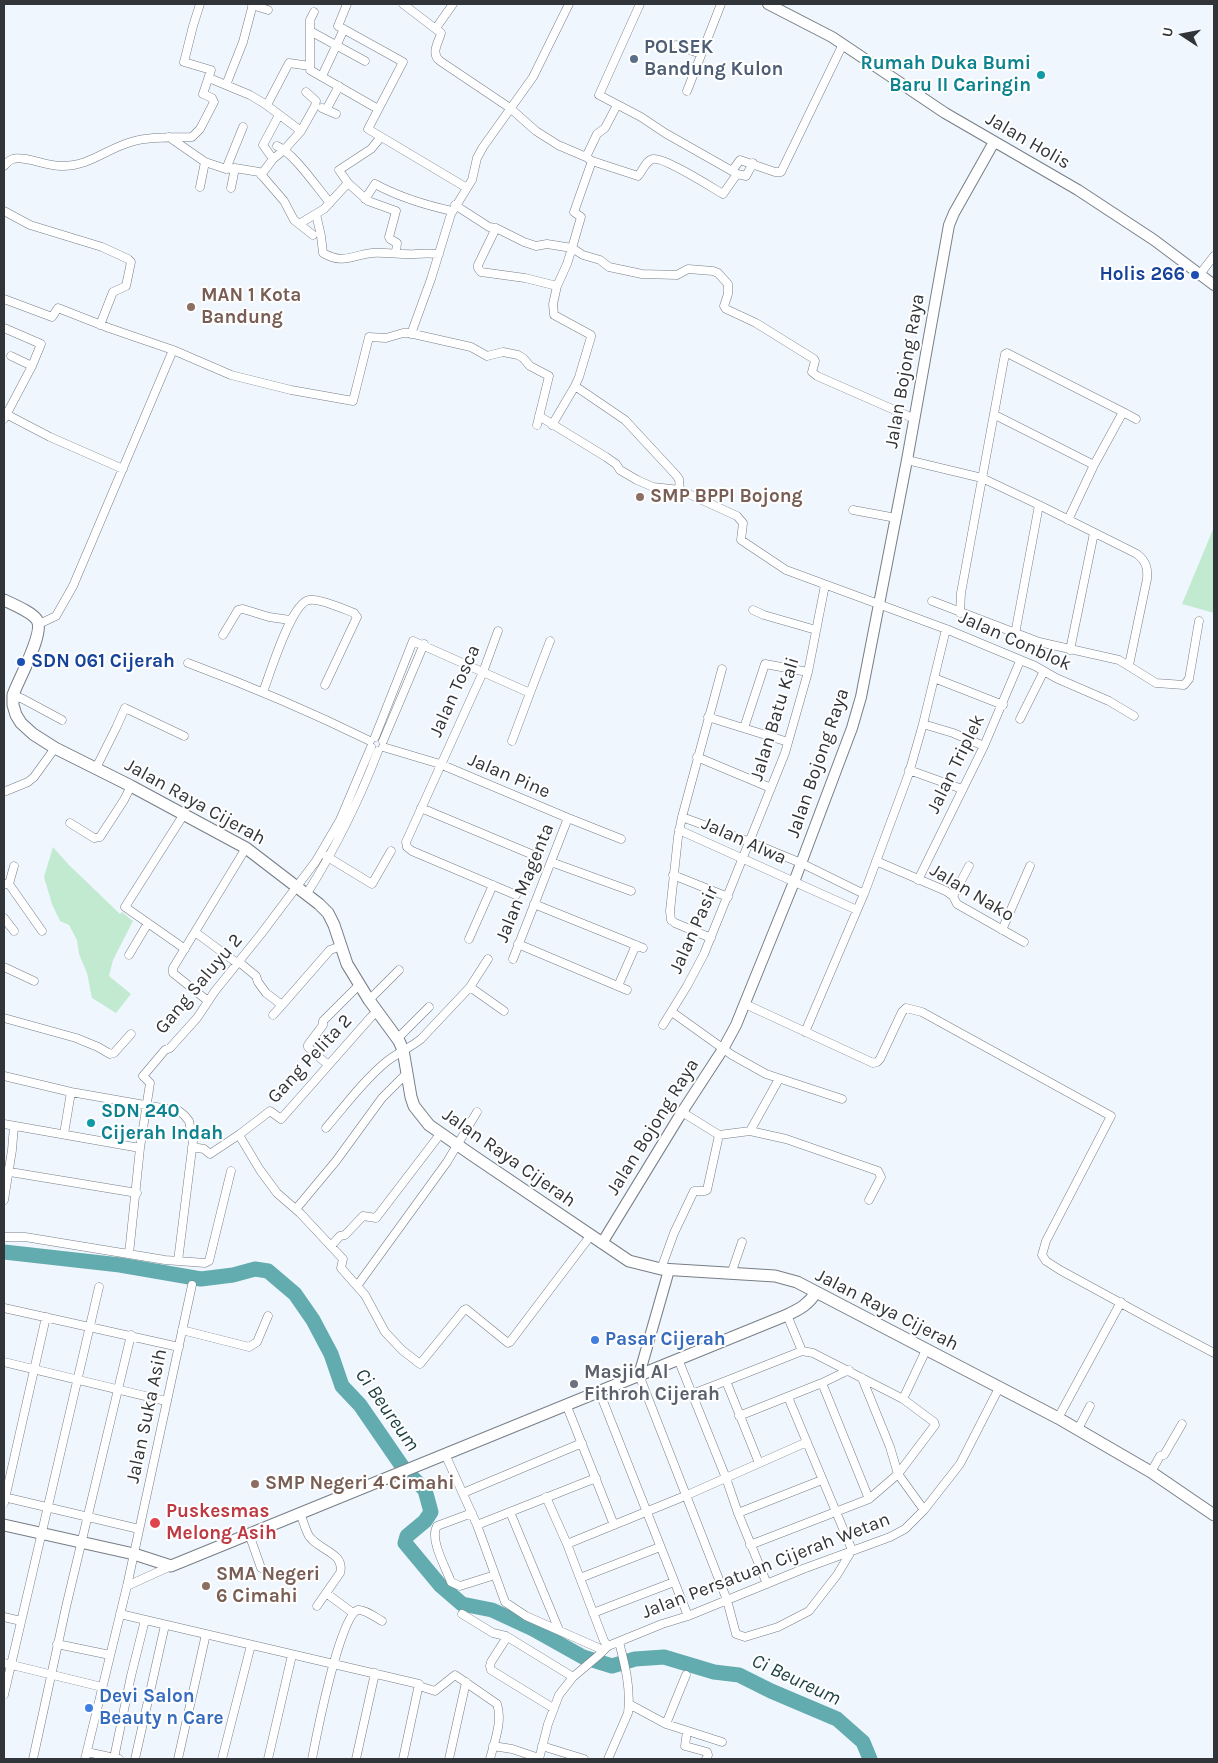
<!DOCTYPE html>
<style>
body{margin:0}
#map{position:relative;width:1218px;height:1763px;overflow:hidden;background:#f0f6fe;font-family:Karla,sans-serif}
canvas{display:block}
.frame{position:absolute;inset:0;border:5px solid #313438;pointer-events:none}
.north{position:absolute;left:1158px;top:10px;width:50px;height:50px;-webkit-text-stroke:4px #fff;paint-order:stroke;rotate:281deg;font-size:14px;font-weight:700;line-height:20px;text-align:center;color:#313438}
.north::after{content:'';display:block;margin:auto;width:18px;height:22px;background:#313438;clip-path:polygon(50% 0,100% 100%,50% 72%,0 100%)}
</style>
<div id="map">
<canvas width="1218" height="1763"></canvas>
<div class="frame"></div>
<div class="north">U</div>
</div>
<script>
const ctx = document.querySelector('canvas').getContext('2d');
ctx.lineJoin = 'round';
function fill(path, color) { ctx.fillStyle = color; ctx.fill(path, 'evenodd'); }
function stroke(path, color, width, dash) { ctx.strokeStyle = color; ctx.lineWidth = width; ctx.lineCap = dash ? 'butt' : 'round'; ctx.setLineDash(dash || []); ctx.stroke(path); }
function label(font, color, halo, rows, align = 'center') {
  ctx.font = font + ' Karla,sans-serif'; ctx.lineWidth = 4; ctx.setLineDash([]); ctx.textBaseline = 'middle'; ctx.strokeStyle = halo; ctx.fillStyle = color; for (const [text, x, y, turn = 0] of rows) {
    ctx.save(); ctx.translate(x, y); ctx.rotate((+turn || 0) * Math.PI / 180); ctx.textAlign = isNaN(turn) ? turn : align; if (halo) ctx.strokeText(text, 0, 0); ctx.fillText(text, 0, 0); ctx.restore();
  }
}
fill(new Path2D(`
 M1214,527V613L1182,604Z
 M53,847L68,864L120,914L122,912L133,921L113,960L109,976L131,994L116,1013L92,998L87,973L79,954L77,940L69,925L60,921L52,904L44,877Z`), '#c1ead0');
stroke(new Path2D(`
 M4,1252L120,1265L201,1279L233,1275L255,1269L268,1271L295,1294L313,1320L331,1354L342,1386L360,1405L404,1469L425,1490L431,1512L425,1521L407,1536L405,1543L440,1585L462,1604L492,1610L533,1629L583,1657L612,1666L635,1659L664,1657L714,1672L739,1675L771,1691L837,1719L863,1742L870,1759`), '#62abae', 15);
const minor = new Path2D(`
 M347,4L338,26L403,62L368,129L467,188
 M403,4L441,33C439,42 430,53 440,61L510,108L536,131L558,145L586,157
 M640,4L599,95L641,117L665,133L732,171L740,160L775,172H781L843,44
 M252,5L268,10
 M314,12L310,20V70L378,109
 M436,28L453,4
 M310,31L365,61
 M676,45L701,54
 M322,76L344,29
 M209,78L250,95L265,104L301,131
 M226,85L243,42L253,4
 M687,91L721,4
 M267,105L289,63L310,66
 M322,108L336,114
 M326,110L339,86
 M169,137L205,162L226,169L235,168L259,172L284,201L294,220L313,235
 M277,146C294,153 318,189 330,203
 M273,159L284,150L301,131L315,106L316,101L306,92
 M592,161L638,176C642,172 646,160 653,159C664,157 711,187 723,194L737,174L746,176L753,163
 M4,166C6,164 9,160 13,159C23,155 49,167 62,166C90,166 106,149 131,142C151,136 172,138 192,137L200,129L214,102L212,98L203,94L211,70L184,62L193,26L200,4
 M226,169L243,127
 M261,175L273,159L263,145L279,115
 M348,183L368,201L396,211L389,237L390,239L397,243L396,252
 M200,187L205,162
 M231,188L235,168
 M365,199L375,184C399,197 425,205 452,211
 M455,205L489,227L496,228L524,242L536,246L547,244L572,248L581,217L574,212L592,161L586,157L597,134L605,128L617,105
 M4,211L30,225L102,247L128,259L131,262L126,286L113,292L100,325
 M316,214L321,236L323,253C344,265 352,255 372,253C386,252 402,255 415,254C425,253 429,253 439,254
 M299,224L324,209L348,183L339,170L371,149L381,137
 M496,228L478,265V268L481,272L525,278L557,286L553,304L554,315L591,335V337L579,377L575,386
 M1200,274L1214,256
 M557,286L567,264L572,248L583,255L600,260L609,267L642,274L677,275L688,269L713,271L718,273L728,284V294L724,306L726,309L756,323L814,359L815,361L812,372L817,376L915,419
 M4,299L52,317L58,308L109,328L173,350L231,375L291,390L353,401L369,337L386,338L403,333H409L471,347L487,356L503,352L518,355L523,358L530,366L549,376L537,425
 M4,328L41,344L32,366L4,419
 M411,334L431,279L451,214L472,180L477,158L483,147L533,77L569,4
 M11,356L32,366
 M1123,412L1136,419
 M4,413L50,437L123,469
 M995,415L1094,465
 M539,416L606,457L616,464L620,470L637,480L653,487L680,490L737,516L743,523L741,540L786,570L946,629L1035,666L1056,678L1109,701L1134,716
 M552,425L575,386L625,420L676,475L679,479L680,490
 M907,460L982,478L1039,505L1015,634
 M1039,505L1137,554C1146,561 1148,568 1147,579L1129,665
 M853,510L896,518
 M932,601L1039,642L1119,660L1156,683L1184,685L1189,679L1199,621
 M753,610L764,615L816,630
 M960,613L961,593L1005,354L1007,353L1123,412L1094,465L1068,520
 M39,624L56,616L73,586L173,350
 M498,631L483,672L406,842L407,847L412,851L516,895
 M223,635L238,610L243,609L269,617L290,620
 M1070,650L1094,533
 M188,663C250,686 311,712 370,741
 M934,678L1003,705
 M263,692C270,674 291,603 309,600C319,598 344,609 354,613L357,617L325,685
 M13,695L23,699L62,720
 M708,717L788,742
 M1020,719L1044,671
 M923,724L953,733L984,746
 M744,728L765,664L808,672
 M375,737L413,641L530,693L550,641
 M383,741L424,644
 M512,741L530,693
 M383,747L440,764L568,818L621,839
 M697,757L771,788
 M96,768L116,728L125,708L184,736
 M909,770L962,789
 M4,790L6,791L28,782L34,777L55,748
 M421,808L531,854
 M184,814L125,907L185,949
 M682,817L750,842L801,863L864,894
 M70,823L94,838L100,837L124,800L131,786
 M679,830L857,910
 M326,856L372,884L391,851
 M876,861L946,891L953,896L957,904L1024,942
 M551,862L631,891
 M673,875L728,897
 M918,880L984,746L1020,661
 M4,884H9L42,931
 M9,884L14,866
 M306,895C335,849 359,801 378,751
 M953,896L969,866
 M534,904L643,948
 M4,918L14,931
 M1002,930L1030,866
 M195,932L237,963
 M711,938L675,923L671,920L670,911L678,837L682,817L722,669
 M469,939L493,885
 M518,944L627,990
 M129,955L148,923
 M513,959L568,818
 M239,962L256,976L258,982L266,993L282,1005L330,950L341,946
 M4,967L34,981
 M618,986L636,945
 M470,987L488,959
 M369,1000L399,970
 M208,1001L173,973V968L246,848
 M745,1004L873,1063L877,1062L880,1059L902,1012L906,1008L922,1012L1111,1116L1046,1241L1042,1255L1046,1261L1060,1270L1161,1325L1214,1353
 M672,1012L732,1055L766,1074L842,1099
 M273,1015L282,1005
 M4,1018L76,1038L98,1047L110,1054L114,1053L131,1034
 M663,1025L687,986L704,954L785,753L808,672L825,585
 M805,1032L864,894L909,773L923,724L946,629
 M398,1038L429,1007
 M328,1065L308,1047V1045L323,1025V1021L359,985
 M4,1076L71,1092L179,1111L184,1115L189,1121L193,1141L178,1261
 M682,1112L719,1135L750,1131L786,1139L878,1171L881,1177L869,1200
 M4,1124L140,1148
 M326,1128C345,1106 363,1081 386,1062C397,1053 410,1048 421,1039L470,987L504,1011
 M750,1131L779,1079
 M64,1134L71,1092
 M239,1135L260,1170L277,1193L300,1213L343,1259L341,1268L365,1295L385,1332L402,1350L420,1364L464,1310L466,1309L508,1343L510,1342L591,1235
 M192,1147L204,1149L210,1154L240,1134L270,1111L281,1119L371,1017L378,1011
 M4,1171L137,1193
 M4,1200L12,1150L14,1126
 M296,1209L336,1161L382,1098L407,1073
 M4,1237H25L165,1260L205,1263L209,1261L231,1171
 M331,1246L340,1236L345,1235L363,1216L376,1218L441,1133
 M129,1254L140,1148L150,1083L143,1076L165,1050L170,1048L197,1018L215,991L261,934L316,861L340,820L371,747
 M661,1269L674,1233L694,1191H705L707,1190L719,1135
 M731,1274L742,1242
 M357,1286L447,1162L477,1112
 M4,1308L179,1347
 M182,1330L249,1347L257,1342L268,1316
 M678,1359L726,1478L738,1513L767,1584
 M4,1362L166,1401
 M639,1375L727,1600L736,1634L745,1637L778,1627L809,1611L837,1575L852,1550L788,1397
 M862,1378L890,1447L898,1474L924,1510
 M822,1383L869,1499
 M599,1391L688,1616
 M692,1394L726,1381
 M903,1399L926,1350
 M566,1404L614,1525
 M739,1416L822,1383L849,1370
 M1058,1418L1121,1302
 M1078,1429L1090,1406
 M445,1454L477,1525L505,1602L526,1616L603,1650
 M759,1463L726,1381L802,1351L787,1315
 M1151,1472L1160,1456L1164,1455L1182,1424
 M463,1493L582,1443
 M4,1497L139,1529
 M546,1497L567,1544L604,1641L608,1646
 M4,1503L46,1317
 M510,1512L559,1630
 M300,1513C303,1520 305,1529 309,1536C318,1550 346,1553 340,1573L317,1606
 M472,1513L437,1526C429,1539 446,1568 451,1582L460,1586L495,1575
 M738,1513L822,1480
 M477,1525L596,1478
 M249,1534L261,1568
 M567,1544L685,1496L807,1442
 M750,1545L869,1499L898,1474L935,1425L934,1422L903,1399L813,1353L802,1351
 M580,1578L660,1547
 M127,1586L171,1566
 M326,1593L353,1613
 M593,1613L674,1582
 M120,1614L419,1684L403,1759
 M462,1614L493,1633L506,1636L573,1677
 M4,1617L21,1621
 M507,1637L491,1662L490,1666L491,1670L553,1708
 M57,1644L110,1655
 M4,1663L102,1687
 M419,1686L435,1691L455,1675L497,1704C503,1721 494,1743 490,1759
 M4,1695L99,1287
 M629,1704L666,1724L686,1675
 M666,1724L722,1742
 M687,1731L685,1746L707,1752L708,1755L706,1759
 M493,1746L512,1749L539,1758
 M542,1746L584,1759
 M87,1752L119,1759
 M114,1758L131,1676L145,1620
 M33,1759L66,1607L131,1335
 M85,1759L127,1586L192,1285
 M135,1759L165,1625
 M178,1759L206,1634
 M222,1759L251,1645
 M268,1759L292,1655
 M312,1759C316,1738 340,1614 358,1610C365,1609 376,1618 382,1621
 M356,1759L375,1673
 M449,1759L466,1682
 M539,1759L548,1724L559,1695L573,1677L599,1655L608,1646L662,1624L688,1616L803,1569L890,1537L905,1529L924,1510L960,1464L999,1388
 M608,1759L628,1713C631,1688 625,1665 619,1642`);
const tertiary = new Path2D(`
 M768,4L832,37L945,113L1078,190L1154,240L1214,285
 M602,1243L682,1112L723,1049L736,1025L794,882L852,728L861,697L907,460L949,225L954,213L994,142
 M639,1375L669,1270`);
const secondary = new Path2D(`
 M4,600C12,604 32,612 37,620C45,633 18,680 13,695V705L16,715L21,723L33,734L55,748L131,786L246,848L319,904L328,913L334,925L347,964L369,1000L399,1041L403,1050L411,1097L414,1106L429,1125L472,1155L629,1261L661,1269L775,1276L797,1282L1058,1418L1151,1472L1214,1515
 M4,1525L134,1554L171,1566L787,1315C800,1309 809,1304 816,1292`);
stroke(minor, '#777e86', 9);
stroke(tertiary, '#777e86', 12);
stroke(secondary, '#777e86', 13);
stroke(minor, '#fff', 8);
stroke(tertiary, '#fff', 10);
stroke(secondary, '#fff', 11);
for (const [x, y, r, color] of [
 [634,59,5,"#5c6f8a"],
 [1041,75,5,"#0f9aa8"],
 [1195,275,5,"#1a4fb4"],
 [191,307,5,"#8d6e63"],
 [640,497,5,"#8d6e63"],
 [21,662,5,"#1a4fb4"],
 [91,1123,5,"#0f9aa8"],
 [595,1340,5,"#3f7fe0"],
 [574,1384,5,"#6b7280"],
 [255,1484,5,"#8d6e63"],
 [155,1523,6,"#e0444e"],
 [206,1586,5,"#8d6e63"],
 [89,1708,5,"#3f7fe0"]
]) { const dot = new Path2D(); dot.arc(x, y, r, 0, 2 * Math.PI); ctx.fillStyle = color; ctx.fill(dot); stroke(dot, '#fff', 2); }
label('bold 19px', '#4e5e75', '#fff', [
 ["POLSEK",644,48],
 ["Bandung Kulon",644,70]
], 'left');
label('bold 19px', '#0d838f', '#fff', [
 ["Rumah Duka Bumi",1031,64],
 ["Baru II Caringin",1031,86],
 ["SDN 240",101,1112,"left"],
 ["Cijerah Indah",101,1134,"left"]
], 'right');
label('19px', '#313438', '#fff', [
 ["Jalan Holis",1028,141,30],
 ["Jalan Bojong Raya",905,371,-80],
 ["Jalan Conblok",1015,641,24],
 ["Jalan Tosca",455,691,-66],
 ["Jalan Batu Kali",775,719,-73],
 ["Jalan Bojong Raya",818,763,-71],
 ["Jalan Triplek",956,764,-64],
 ["Jalan Pine",509,776,23],
 ["Jalan Raya Cijerah",195,802,29],
 ["Jalan Alwa",744,841,24],
 ["Jalan Magenta",525,883,-68],
 ["Jalan Nako",972,893,31],
 ["Jalan Pasir",694,930,-66],
 ["Gang Saluyu 2",199,984,-50],
 ["Gang Pelita 2",310,1059,-47],
 ["Jalan Bojong Raya",653,1127,-58],
 ["Jalan Raya Cijerah",509,1158,35],
 ["Jalan Raya Cijerah",887,1310,27],
 ["Jalan Suka Asih",147,1416,-78],
 ["Jalan Persatuan Cijerah Wetan",766,1566,-21]
]);
label('bold 19px', '#164399', '#fff', [
 ["Holis 266",1185,275],
 ["SDN 061 Cijerah",31,662,"left"]
], 'right');
label('bold 19px', '#785e54', '#fff', [
 ["MAN 1 Kota",201,296],
 ["Bandung",201,318],
 ["SMP BPPI Bojong",650,497],
 ["SMP Negeri 4 Cimahi",265,1484],
 ["SMA Negeri",216,1575],
 ["6 Cimahi",216,1597]
], 'left');
label('bold 19px', '#366cbe', '#fff', [
 ["Pasar Cijerah",605,1340],
 ["Devi Salon",99,1697],
 ["Beauty n Care",99,1719]
], 'left');
label('bold 19px', '#5b616d', '#fff', [
 ["Masjid Al",584,1373],
 ["Fithroh Cijerah",584,1395]
], 'left');
label('bold 19px', '#be3a42', '#fff', [
 ["Puskesmas",166,1512],
 ["Melong Asih",166,1534]
], 'left');
label('italic 20px', '#1b3f40', '#fff', [
 ["Ci Beureum",387,1410,55],
 ["Ci Beureum",796,1680,25]
]);
</script>
